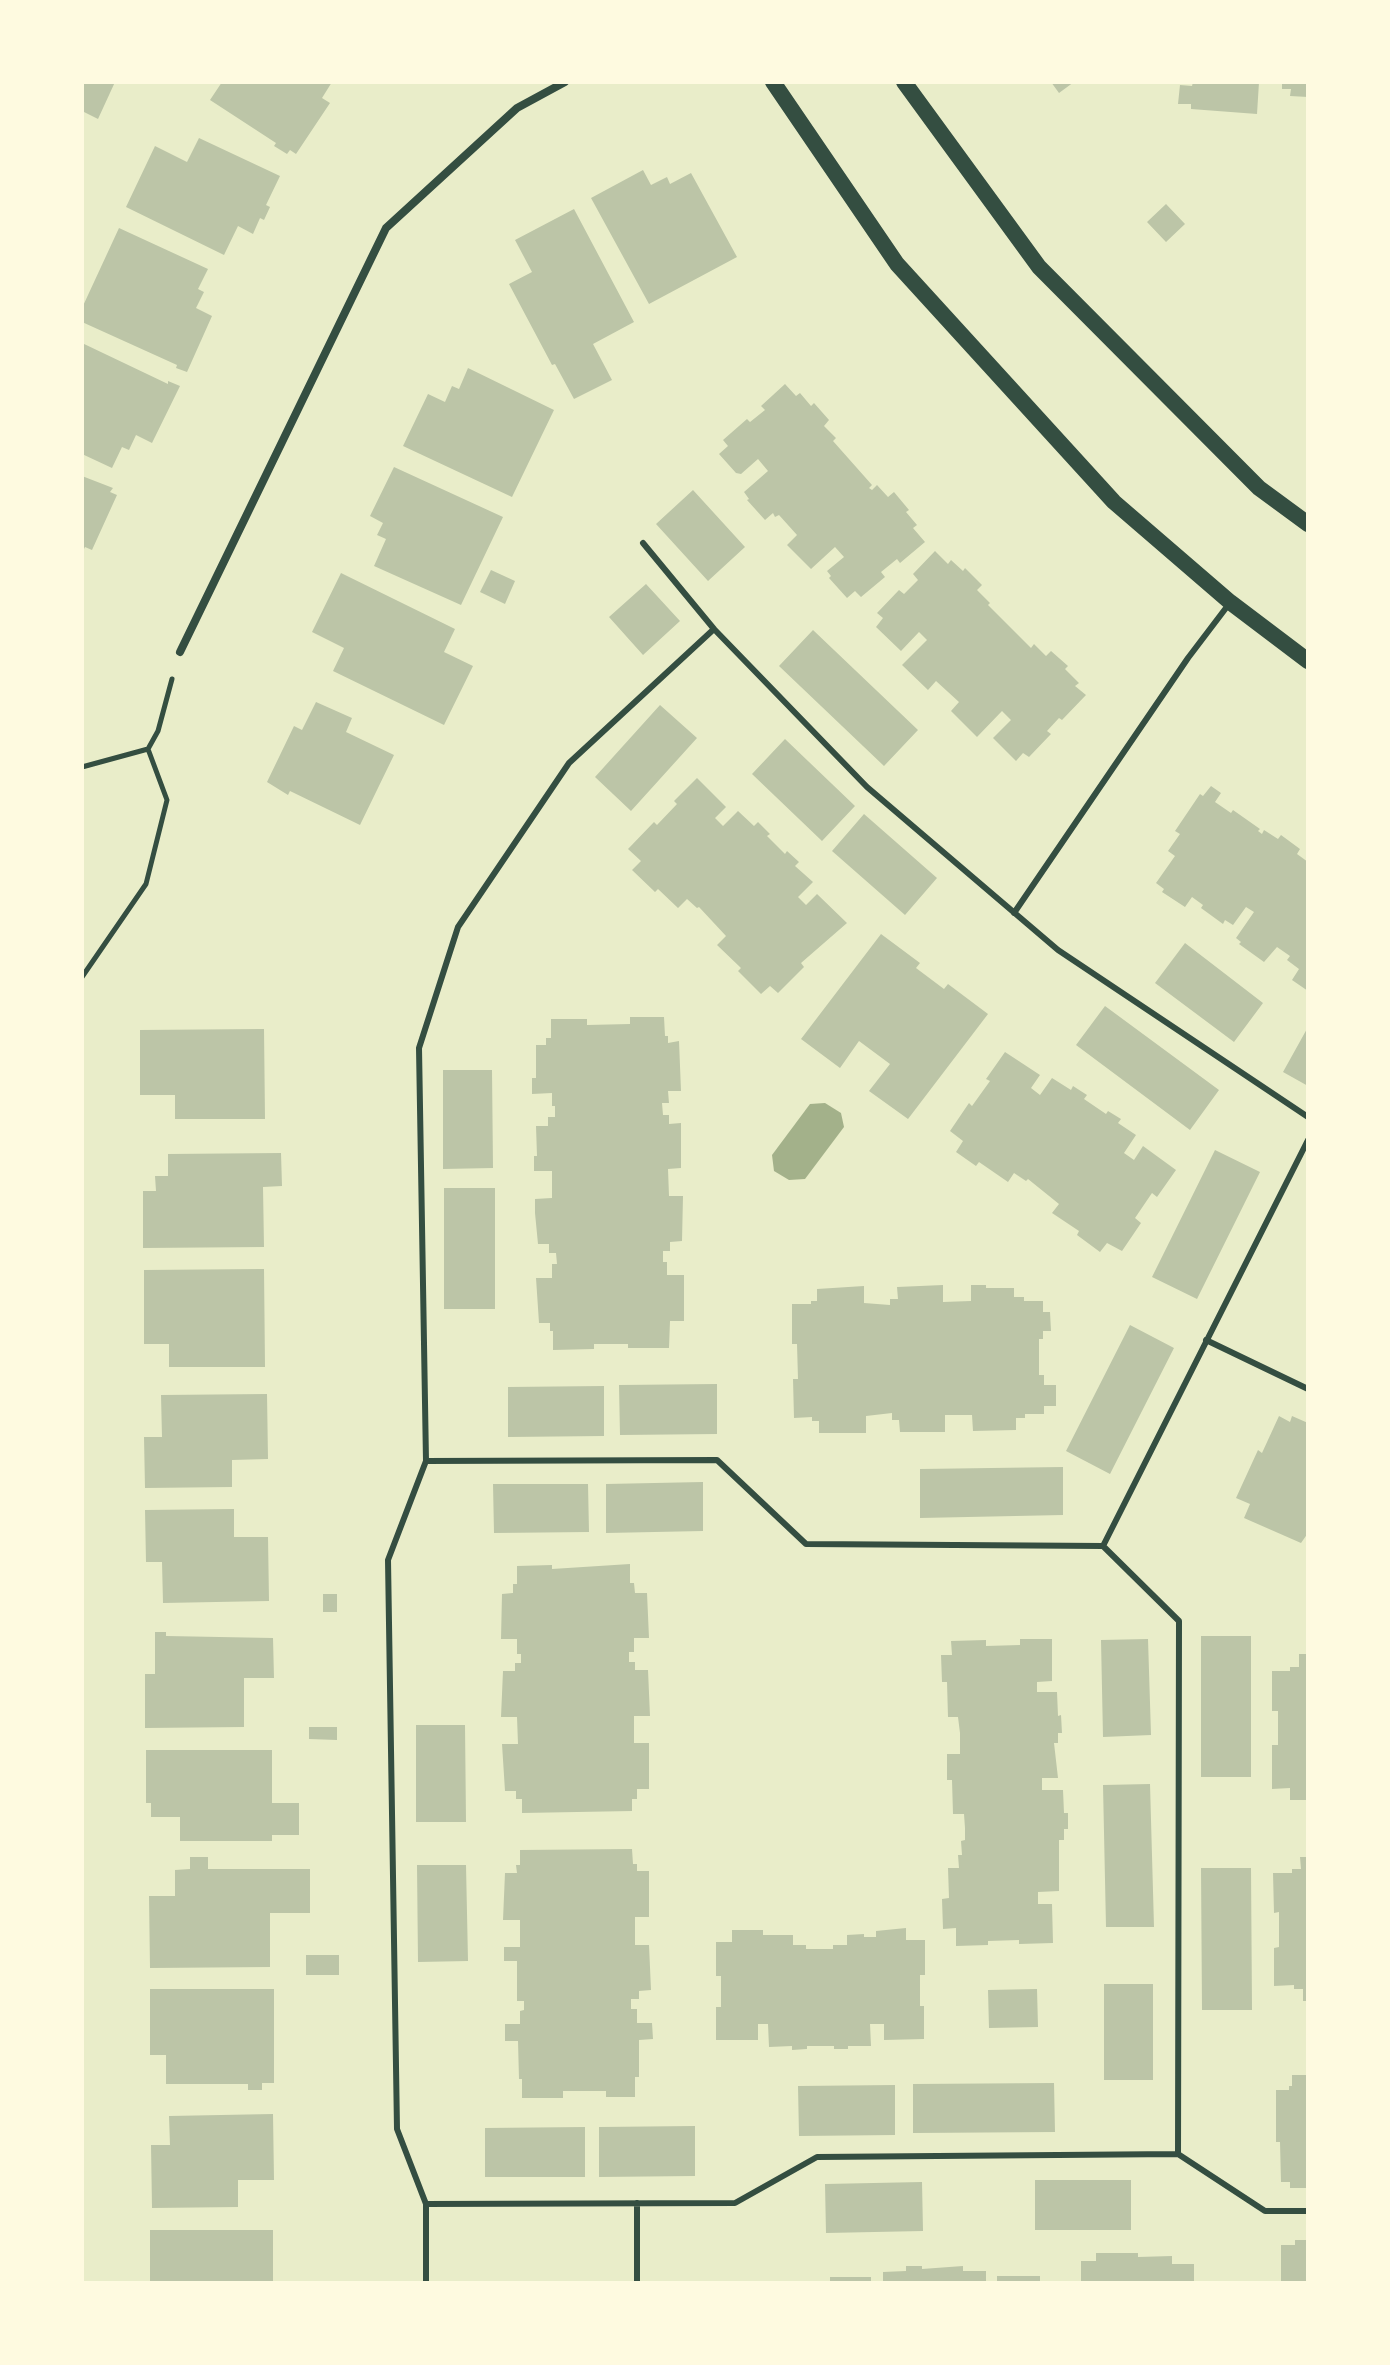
<!DOCTYPE html>
<style>
body{margin:0}
#map{position:relative;width:1390px;height:2365px;overflow:hidden;background:#e9edc9;font-family:Overpass,sans-serif}
canvas{display:block}
.frame{position:absolute;inset:0;border:84px solid #fefae0;pointer-events:none}
</style>
<div id="map">
<canvas width="1390" height="2365"></canvas>
<div class="frame"></div>
</div>
<script>
const ctx = document.querySelector('canvas').getContext('2d');
ctx.lineJoin = 'round';
function fill(path, color) { ctx.fillStyle = color; ctx.fill(path, 'evenodd'); }
function stroke(path, color, width, dash) { ctx.strokeStyle = color; ctx.lineWidth = width; ctx.lineCap = dash ? 'butt' : 'round'; ctx.setLineDash(dash || []); ctx.stroke(path); }
fill(new Path2D(`
 M825,1103L841,1113L844,1127L805,1179L789,1180L774,1171L772,1155L810,1104Z`), '#a3b18a');
fill(new Path2D(`
 M82,82H115L98,119L82,111Z
 M222,82H332L322,98L330,103L296,154L290,150L287,154L274,146L276,143L210,100Z
 M1051,82H1074L1059,93Z
 M1193,82H1259L1257,114L1191,109V104H1178L1180,85L1192,86Z
 M1282,82H1308V97L1290,96L1291,89H1282Z
 M199,138L280,176L266,205L270,207L264,220L260,218L253,234L238,226L224,255L126,207L155,146L187,162Z
 M643,170L651,185L667,177L670,184L691,173L737,257L649,304L591,198Z
 M1166,204L1185,224L1166,242L1147,222Z
 M574,209L634,322L593,344L612,380L574,399L555,364L552,365L509,284L532,272L515,240Z
 M119,228L208,269L198,289L204,292L196,308L212,316L187,372L176,368L177,365L82,322V308Z
 M82,343L168,384V381L180,386L152,443L136,435L129,450L122,447L112,468L82,454Z
 M468,368L554,410L512,497L403,446L428,394L445,402L452,386L459,389Z
 M785,384L796,396L800,393L811,406L814,403L829,420L824,426L836,438L833,441L872,485L869,488L872,490L877,485L888,497L894,492L909,510L906,512L917,525L913,528L925,542L900,563L897,559L881,572L885,577L861,597L855,591L847,598L829,578L831,576L827,571L844,557L835,547L811,569L787,545L797,535L779,515L775,517L773,513L765,520L747,500L749,499L744,492L768,471L758,459L741,474L736,473L719,454L728,446L723,440L747,419L750,422L765,410L761,406Z
 M394,467L503,517L461,605L374,566L386,539L377,535L383,523L370,516Z
 M82,476L113,488L110,492L117,495L92,550L85,547L82,553Z
 M693,490L745,547L708,581L656,524Z
 M935,551L948,564L951,560L963,571L965,568L982,585L977,590L990,603L988,605L1031,648L1034,644L1046,656L1051,651L1068,666L1065,669L1079,683L1075,686L1086,695L1062,720L1059,718L1047,731L1051,734L1029,757L1023,753L1016,761L993,738L1011,720L1002,711L977,737L951,711L959,702L936,681L928,690L902,665L927,640L919,632L901,651L876,627L883,618L877,613L899,590L904,594L918,580L913,574Z
 M491,570L515,581L505,604L480,592Z
 M341,573L455,629L444,652L473,666L444,725L333,671L344,648L312,632Z
 M646,584L680,621L643,655L609,617Z
 M813,630L918,730L884,766L779,666Z
 M316,702L352,718L346,732L394,755L360,825L290,791L288,795L267,782L294,726L302,730Z
 M660,705L697,738L631,811L595,777Z
 M785,739L855,806L822,841L752,774Z
 M697,778L726,807L715,818L723,826L738,811L754,826L758,822L770,834L767,836L785,854L787,851L799,862L795,866L813,882L798,897L806,905L817,894L847,923L801,963L804,967L778,993L770,986L761,994L738,971L741,968L717,945L726,936L699,907L697,908L687,899L678,908L658,889L655,892L632,870L641,861L628,849L654,822L657,825L677,804L674,801Z
 M1211,786L1221,793L1215,802L1231,813L1233,810L1260,829L1258,831L1262,834L1264,830L1278,839L1281,835L1300,849L1297,854L1308,862V991L1292,980L1299,969L1287,960L1290,956L1277,947L1264,962L1239,944L1241,942L1236,938L1254,912L1246,907L1233,925L1225,920L1223,924L1201,908L1203,905L1192,897L1185,907L1162,892L1164,889L1156,883L1175,856L1168,851L1180,834L1175,831L1200,794L1203,796Z
 M864,814L937,878L905,915L832,851Z
 M881,934L920,963L916,968L944,989L948,984L988,1014L908,1119L869,1091L890,1064L859,1041L840,1068L801,1039Z
 M1185,943L1263,1003L1234,1042L1155,983Z
 M1105,1006L1219,1090L1190,1130L1076,1045Z
 M630,1017H664L665,1036H668V1043L679,1041L681,1091H668L669,1103H662L663,1115H669V1124L681,1123V1168L668,1169L669,1196H683L682,1241L670,1242V1251H663V1262H667V1275H684V1321H670L669,1348H628V1344H594V1349L553,1350V1331H550V1323H539L536,1278H552V1264H557L556,1253H549V1244H538L535,1213V1199L552,1198V1171H534V1156H537L536,1126H548V1117H555V1106H552V1093L532,1094V1078H536V1045H546V1038H551V1019H587V1025L630,1024Z
 M1308,1027V1086L1283,1072Z
 M264,1029L265,1119H175V1095H140V1030Z
 M1005,1052L1040,1075L1031,1088L1040,1095L1052,1078L1071,1090L1073,1086L1087,1095L1084,1099L1106,1114L1108,1111L1121,1119L1118,1123L1136,1135L1124,1153L1134,1160L1143,1146L1176,1170L1157,1197L1152,1193L1135,1218L1141,1223L1122,1251L1107,1243L1100,1252L1077,1235L1079,1231L1052,1213L1059,1204L1028,1179L1026,1181L1014,1173L1008,1182L979,1162L976,1166L956,1152L963,1141L950,1131L969,1103L972,1106L990,1081L986,1079Z
 M443,1070H492L493,1168L443,1169Z
 M1215,1150L1260,1172L1197,1299L1152,1277Z
 M281,1153L282,1186L263,1187L264,1247L143,1248V1191H156L155,1176H168V1154Z
 M444,1188H495V1309H444Z
 M264,1269L265,1367H169V1344H144V1270Z
 M943,1285V1302L971,1301V1285H986V1288H1014V1297H1024V1301H1043V1312H1050L1051,1331H1043V1339H1039V1375H1044V1385H1056V1406H1044V1414H1025V1418H1016V1430L973,1431L972,1415H945V1432H900L899,1420H892V1413L866,1416V1433H819V1421H812V1417L794,1418L793,1379H798L797,1344H792V1304H811V1301H817V1289L864,1286V1303L890,1305V1299H898L897,1287Z
 M1130,1325L1174,1348L1110,1474L1066,1451Z
 M717,1384V1434L620,1435L619,1385Z
 M604,1386V1436L508,1437V1387Z
 M267,1394L268,1459L232,1460V1487L145,1488L144,1437H162L161,1395Z
 M1279,1416L1290,1422L1292,1416L1308,1423V1533L1301,1543L1244,1518L1250,1504L1236,1498L1258,1450L1262,1453Z
 M1063,1467V1515L920,1518V1469Z
 M703,1482V1531L606,1533V1484Z
 M493,1484H588L589,1532L494,1533Z
 M234,1509V1537H268L269,1601L163,1603L162,1562H146L145,1510Z
 M630,1564V1583H634L635,1593H647L649,1638H634V1652H629V1662H635V1670H648L650,1716H634V1743H649V1789H637V1799H632V1811L522,1813V1799H516V1791H505L502,1744H518L517,1717H501L503,1671H515V1663H521V1654H517V1639H501L502,1594L513,1593V1584H517V1566L552,1565V1569Z
 M323,1594H337V1612H323Z
 M155,1632H166V1636L273,1638L274,1678H244V1727L145,1728V1674H155Z
 M1201,1636H1251V1777H1201Z
 M1020,1639H1052V1681L1037,1682V1692H1057L1058,1716L1061,1715L1062,1733H1058V1743H1054L1058,1778H1042V1790H1063L1064,1813H1068V1829H1064V1840H1059V1891L1038,1892V1904H1052L1053,1943L1019,1944V1940L988,1941V1945L956,1946V1928L943,1929L942,1899L949,1898L948,1868H959L958,1855H962L961,1841L965,1840V1828L964,1814H953L952,1780H947V1754H960V1733L958,1717H948L947,1682H942L941,1655H952L951,1641L986,1640V1646L1020,1645Z
 M1148,1639L1151,1735L1103,1737L1101,1640Z
 M1299,1654H1308V1800H1290V1788L1272,1789V1745H1278V1711H1272V1671H1290V1667H1299Z
 M416,1725H465L466,1822H416Z
 M309,1727H337V1740L309,1739Z
 M146,1750H272V1803H299V1835H272V1841H180V1817H151V1803H146Z
 M1150,1784L1154,1927H1106L1103,1785Z
 M632,1849L633,1864H637V1871H649V1917H635V1945H649L651,1990L639,1991V1999H631V2009H637V2023H652L653,2039L639,2040V2077H635V2097H606V2091H563V2098H522V2079H519L518,2041H505V2024H520V2011L524,2010V2001H517V1961H504V1947H520V1920H503L505,1873H517L516,1865H520V1850Z
 M190,1857H208V1869H310V1913H270V1967L150,1968L149,1896H175V1870L190,1869Z
 M1300,1857H1308V2001H1303V1989H1294V1985L1274,1986V1948L1279,1947V1912L1274,1913L1273,1873H1292V1869H1301Z
 M417,1865H466L468,1961L418,1962Z
 M1201,1868H1251L1252,2010H1202Z
 M906,1928V1940H925V1975H920V2006H924V2039L884,2040V2024H870L871,2046H848V2049H834V2046H807V2049L792,2050V2046L769,2047L768,2024H758V2040H716V2007H721V1976H716V1942H732V1930H763V1935H793V1945H806V1949H833V1945H847V1935L864,1934V1937H876V1931Z
 M306,1955H339V1975H306Z
 M1104,1984H1153V2080H1104Z
 M150,1989H274V2083H262V2090H248V2084H166V2055H150Z
 M1037,1989L1038,2027L989,2028L988,1990Z
 M1292,2075H1308V2188H1290V2182H1281L1280,2142H1276V2090H1289V2086H1292Z
 M1054,2083L1055,2132L913,2133V2084Z
 M895,2085V2135L799,2136L798,2086Z
 M273,2114L274,2180H238V2207L152,2208L151,2145H170L169,2116Z
 M695,2126V2176L599,2177V2127Z
 M585,2127V2177H485V2128Z
 M1035,2180H1131V2230H1035Z
 M922,2182L923,2231L826,2233L825,2184Z
 M150,2230H273V2283H150Z
 M1295,2240H1308V2283H1281V2245H1295Z
 M1096,2253H1138V2257L1172,2256V2264H1194V2283H1081V2261H1096Z
 M906,2266H922V2269L963,2266V2271H986V2283H883V2272L906,2271Z
 M997,2276H1040V2283H997Z
 M830,2277H871V2283H830Z`), '#bcc5a7');
stroke(new Path2D(`
 M82,767L148,749L158,731L172,679
 M82,977L146,884L167,800L148,749`), '#344e41', 5);
stroke(new Path2D(`
 M714,629L867,787L1058,950L1308,1117
 M1014,913L1188,658L1229,604
 M1206,1340L1308,1389
 M426,1461L419,1048L458,927L569,763L714,629L643,543
 M1103,1546L1308,1140
 M1178,2154L1265,2211H1308
 M637,2203V2283
 M426,2204L735,2203L817,2157L1178,2154L1179,1621L1103,1546L806,1544L717,1460L426,1461L388,1560L397,2129L426,2204V2283`), '#344e41', 6);
stroke(new Path2D(`
 M180,652L386,228L517,108L565,82`), '#344e41', 8);
stroke(new Path2D(`
 M773,82L897,264L1114,502L1230,602L1308,661
 M904,82L1039,267L1259,488L1308,524`), '#344e41', 16);
</script>
